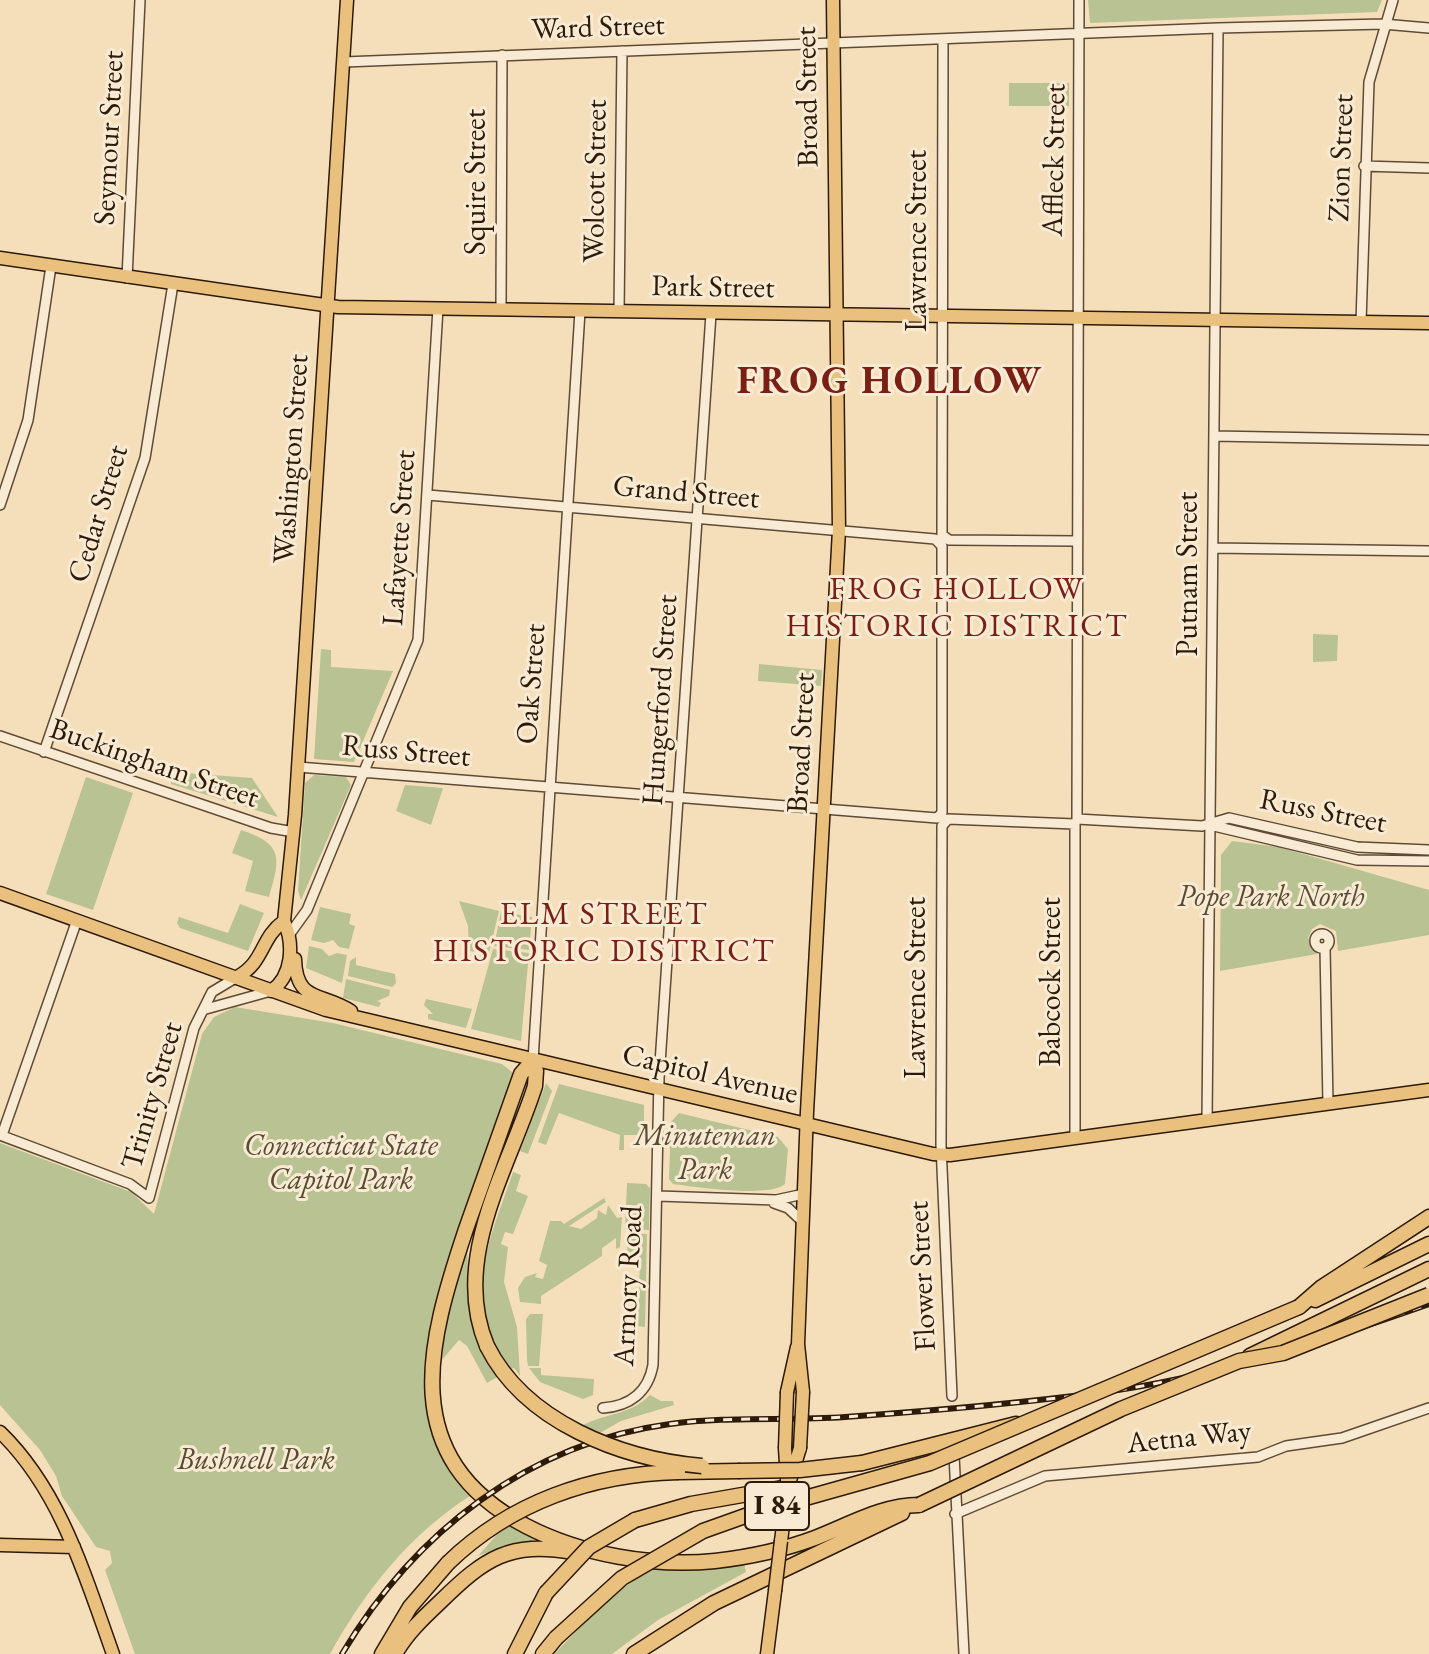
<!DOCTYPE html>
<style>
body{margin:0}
canvas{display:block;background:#f5dfbb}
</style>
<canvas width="1429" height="1654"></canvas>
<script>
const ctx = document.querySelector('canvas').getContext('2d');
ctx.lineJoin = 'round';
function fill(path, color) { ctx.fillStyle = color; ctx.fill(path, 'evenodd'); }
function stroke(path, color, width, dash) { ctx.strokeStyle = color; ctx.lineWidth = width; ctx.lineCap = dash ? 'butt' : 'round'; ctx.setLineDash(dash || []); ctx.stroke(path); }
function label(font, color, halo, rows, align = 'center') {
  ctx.font = font + ' "EB Garamond",serif'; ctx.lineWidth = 6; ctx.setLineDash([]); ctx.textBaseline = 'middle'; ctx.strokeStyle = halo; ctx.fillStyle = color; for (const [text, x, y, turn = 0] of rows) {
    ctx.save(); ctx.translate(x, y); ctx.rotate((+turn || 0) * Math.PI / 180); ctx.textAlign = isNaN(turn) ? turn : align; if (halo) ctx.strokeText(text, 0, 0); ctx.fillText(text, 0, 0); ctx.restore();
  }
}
fill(new Path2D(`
 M1088,0H1382L1377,12L1090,23Z
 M1009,83H1069V106H1009Z
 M1313,634L1338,635L1337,661L1313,662Z
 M321,649L331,650V667L393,671L354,762L314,759Z
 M759,664L822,670L821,686L758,681Z
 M172,772L252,778L278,817L171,784Z
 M314,775L346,777L351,785L301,900L298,891L305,783Z
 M86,777L133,793L93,910L46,894Z
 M405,785L443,788L431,825L396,811Z
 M241,830C283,844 281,857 269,897L245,891L253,861L232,853Z
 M1232,841L1279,847L1429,890V935L1338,951L1336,931L1320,924L1312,929L1308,938L1317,954L1220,971L1221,855Z
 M459,901L499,911L489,953L469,951L468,926Z
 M240,904L264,913L248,951L180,928L177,923L179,917L228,933Z
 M320,907L351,914L349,924L355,926L349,949L339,947L333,940L324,943L311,940Z
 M501,912L532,917L529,950L494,946Z
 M309,946L322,949L329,956L337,953L347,955L342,983L306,968Z
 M493,949L529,953L521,1041L471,1029Z
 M356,957V965L395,974L396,983L392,987L348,976L350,961Z
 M346,979L390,990L389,996L377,1001L381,1003L379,1007L343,998Z
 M426,999L472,1009L466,1028L428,1019V1014H433L424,1005Z
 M235,1007L333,1023L502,1064L512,1072L513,1085L437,1302L424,1366L427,1408L436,1443L470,1496C410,1534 364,1592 330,1654H135L105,1570L112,1563L110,1551L96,1547L62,1496L56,1476L40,1450L0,1405V1143L131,1192L154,1214L202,1034L214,1017Z
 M546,1083L552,1091L528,1154L520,1151Z
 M559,1084L644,1105V1135H624V1150H619L620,1135L559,1113L546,1145L538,1142Z
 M679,1113L778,1137L788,1149L785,1184C770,1198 695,1187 673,1184L669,1179L671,1122Z
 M513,1172L521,1175L516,1191L528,1196L513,1234L505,1232L501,1244L508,1247L504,1282L517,1327L520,1376L514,1368L509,1370C461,1294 487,1248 513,1172Z
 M627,1183L646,1184L650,1188L649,1230L625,1229Z
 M604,1198L606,1202L569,1226L581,1229L597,1218L598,1210L606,1215L608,1205L617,1218L622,1217L620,1247L616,1249V1238L602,1248V1256L541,1296V1304L520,1302L518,1288L525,1277L537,1273L535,1277L543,1279L547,1265L539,1261L550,1221H561L564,1224Z
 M628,1233L647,1234L645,1327L638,1326L640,1257L627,1256Z
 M467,1243L470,1314L499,1376L487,1383L467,1346L459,1340L441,1361L440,1339Z
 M530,1314H543L539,1366H528L527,1360L526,1319Z
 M529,1368H541V1375L594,1379L593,1395L583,1399L540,1382Z
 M650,1395L661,1401H673L674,1405L621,1421L600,1433L583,1425C607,1413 630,1415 650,1395Z
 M507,1523L550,1542L510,1544L478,1556Z
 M744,1563L746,1572L658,1620L612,1654H554L607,1600L651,1568L677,1570Z`), '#b9c292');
const minor = new Path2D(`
 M1079,0L1077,819L1202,826L1229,818L1357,847L1429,850
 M943,39L942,535L949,540L1077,541
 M344,62L1218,28L1383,24L1429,28
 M1364,166L1429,168
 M127,278L140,0
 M501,309L502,55
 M619,312L622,51
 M1361,322L1369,82L1393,0
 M1214,436L1429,440
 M0,505L28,420L51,266
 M1213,548L1429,551
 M0,736L271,828L294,832
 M44,752L145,458L173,284
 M298,767L937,818L942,813V546L935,539L428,495
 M1210,825L1357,860L1429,861
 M1315 941a7 7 0 1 1 14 0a7 7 0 1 1-14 0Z
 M289,935L307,910L418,640L438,308
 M1325,948L1328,1104
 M206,1009L271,991
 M533,1060L580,311
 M1207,1120L1218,28
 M0,1135L130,1184L149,1198L194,1028L212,992L237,977
 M2,1135L77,920
 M658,1196L776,1200L804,1194
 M774,1203L788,1208L803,1222
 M952,1396L941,1145L942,826L948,819L1075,824V1138
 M603,1408C629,1406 648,1393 653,1365L659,1078L711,314
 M954,1455L964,1654
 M955,1514L1045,1476L1258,1457L1286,1446L1342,1438L1429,1408`);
const major = new Path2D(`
 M0,258L338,307L1429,323
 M0,893L326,1010L933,1154L950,1155L1429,1090
 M295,959C296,1003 322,992 351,1011
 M237,977C265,962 260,938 284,921
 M271,991C293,976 294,944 284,921L295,815L347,0
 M787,1392L797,1347
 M803,1392L798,1344L807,1112L839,530L833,0
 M0,1432C61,1491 85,1576 113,1654
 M785,1448L787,1480
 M781,1541L788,1487L800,1448
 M0,1545L74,1547
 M767,1654L775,1591`);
const highway = new Path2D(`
 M1315,1300L1429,1244
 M1299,1307L1322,1287L1429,1217
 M487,1346C450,1259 509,1168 535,1086L536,1071L533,1060L521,1074C503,1126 484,1177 466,1229C428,1343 395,1457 526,1526C582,1555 653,1567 715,1561C750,1557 783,1550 815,1538C849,1525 882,1505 919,1505
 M1250,1356L1429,1269
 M862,1463L1016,1424
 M678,1472L738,1471
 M635,1520L691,1504L788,1487
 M382,1654L410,1607L448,1563
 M395,1654C406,1634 423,1618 440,1602C485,1558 509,1541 573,1552
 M515,1654L546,1593
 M543,1654L556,1638
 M634,1654L714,1603L902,1513`);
stroke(minor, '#5f4b35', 12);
stroke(major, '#2d1a08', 15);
stroke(highway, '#2d1a08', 17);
stroke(minor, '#f8ead3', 9);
stroke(major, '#eac07e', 12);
stroke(highway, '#eac07e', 14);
const rail = new Path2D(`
 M342,1654C414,1533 528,1443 670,1424C728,1416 787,1421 845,1417C929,1411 1014,1404 1097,1393C1212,1378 1321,1342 1429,1304`);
stroke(rail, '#2d1a08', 6);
stroke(rail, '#f8ead3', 3, [9]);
const majorBridge = new Path2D(`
 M785,1448L787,1392
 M800,1448L803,1392
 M775,1591L781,1541`);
const highwayBridge = new Path2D(`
 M487,1346C525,1422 621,1459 702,1466
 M738,1471L800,1470L862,1463
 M919,1505L1121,1409L1239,1361L1283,1353L1429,1295
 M448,1563C511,1502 592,1474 678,1472
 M546,1593L589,1547L635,1520
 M556,1638L622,1578L703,1531L759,1511L930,1463L1299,1307`);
stroke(majorBridge, '#2d1a08', 15, []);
stroke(highwayBridge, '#2d1a08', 17, []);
stroke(majorBridge, '#eac07e', 12);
stroke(highwayBridge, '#eac07e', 14);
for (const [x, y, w] of [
 [777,1506,64]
]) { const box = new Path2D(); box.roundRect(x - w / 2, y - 24, w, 48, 6); ctx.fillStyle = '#f8ead3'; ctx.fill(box); stroke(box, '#2d1a08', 2); }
label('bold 28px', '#2d1a08', null, [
 ["I 84",777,1506]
]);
label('30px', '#2d1a08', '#f8ead3', [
 ["Ward Street",598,28,-2],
 ["Broad Street",808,97,-91],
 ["Seymour Street",110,138,-87],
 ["Zion Street",1342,158,-88],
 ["Affleck Street",1055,160,-89],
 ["Wolcott Street",596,181,-89],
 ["Squire Street",477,182,-90],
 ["Lawrence Street",918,241,-90],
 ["Park Street",713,288,1],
 ["Washington Street",292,459,-86],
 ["Grand Street",686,493,5],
 ["Cedar Street",99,514,-73],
 ["Lafayette Street",400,538,-86],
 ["Putnam Street",1189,574,-90],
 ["Oak Street",532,684,-86],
 ["Hungerford Street",661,700,-86],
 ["Broad Street",802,743,-87],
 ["Russ Street",406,752,5],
 ["Buckingham Street",154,764,19],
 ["Russ Street",1323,812,11],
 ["Babcock Street",1052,982,-90],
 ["Lawrence Street",917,988,-90],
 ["Capitol Avenue",710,1075,13],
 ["Trinity Street",153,1096,-74],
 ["Flower Street",923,1276,-93],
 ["Armory Road",629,1286,-87],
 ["Aetna Way",1189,1438,-6]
]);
label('italic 30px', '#574c31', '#f8ead3', [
 ["Pope Park North",1271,898],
 ["Minuteman",705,1137],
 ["Park",705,1171],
 ["Connecticut State",341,1147],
 ["Capitol Park",341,1181],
 ["Bushnell Park",256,1461]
]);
ctx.letterSpacing = '2px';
label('32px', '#7a1f14', '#f8ead3', [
 ["FROG HOLLOW",957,590],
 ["HISTORIC DISTRICT",957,627],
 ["ELM STREET",604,915],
 ["HISTORIC DISTRICT",604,952]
]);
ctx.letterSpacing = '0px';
ctx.letterSpacing = '2px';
label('bold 38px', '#7a1f14', '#f8ead3', [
 ["FROG HOLLOW",890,383]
]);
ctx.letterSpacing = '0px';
</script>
